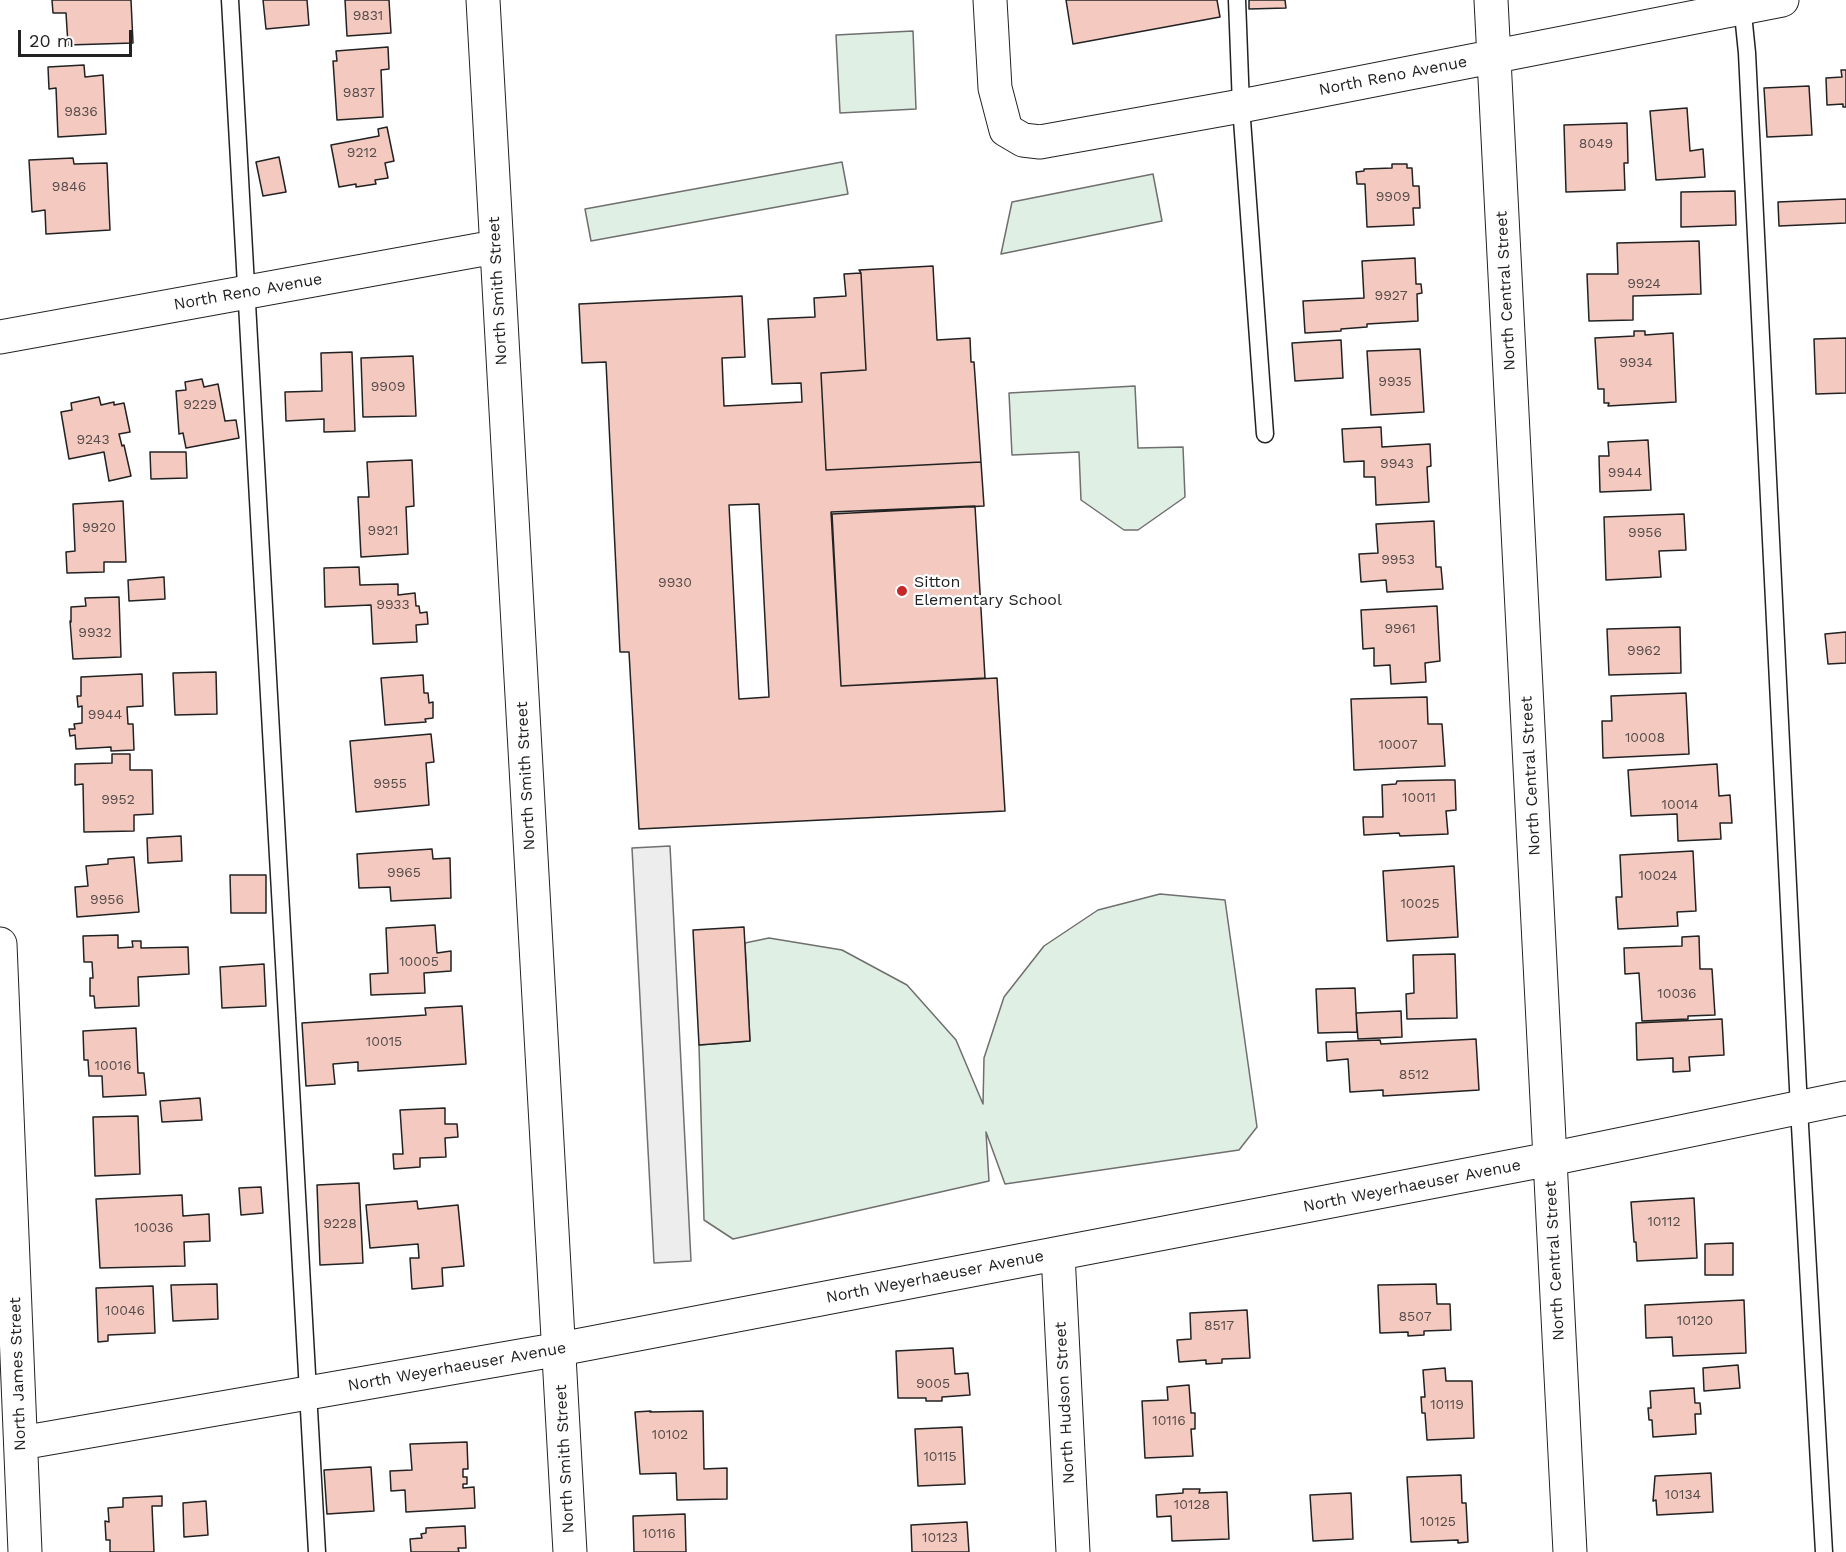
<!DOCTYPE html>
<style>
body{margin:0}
#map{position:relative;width:1846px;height:1552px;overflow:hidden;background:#fff;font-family:"Work Sans",sans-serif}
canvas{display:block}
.scale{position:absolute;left:18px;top:30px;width:114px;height:27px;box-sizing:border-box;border:3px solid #222;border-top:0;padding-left:8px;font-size:18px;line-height:21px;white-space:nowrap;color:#222;-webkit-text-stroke:4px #fff;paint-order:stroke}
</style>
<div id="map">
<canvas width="1846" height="1552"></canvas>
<div class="scale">20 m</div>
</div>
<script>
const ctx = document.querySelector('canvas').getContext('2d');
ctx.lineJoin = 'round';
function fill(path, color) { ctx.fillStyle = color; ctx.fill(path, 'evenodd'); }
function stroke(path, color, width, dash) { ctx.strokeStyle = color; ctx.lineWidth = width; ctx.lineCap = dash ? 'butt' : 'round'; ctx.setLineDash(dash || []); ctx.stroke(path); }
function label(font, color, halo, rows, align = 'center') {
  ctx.font = font + ' "Work Sans",sans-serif'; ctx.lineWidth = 4.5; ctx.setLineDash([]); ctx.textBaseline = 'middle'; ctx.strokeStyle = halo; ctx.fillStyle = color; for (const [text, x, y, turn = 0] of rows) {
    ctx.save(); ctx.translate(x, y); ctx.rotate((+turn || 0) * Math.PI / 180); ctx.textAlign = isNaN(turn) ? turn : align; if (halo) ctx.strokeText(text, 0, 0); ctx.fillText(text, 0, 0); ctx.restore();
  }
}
const green = new Path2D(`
 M913,31L916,109L840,113L836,35Z
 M842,162L848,194L591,241L585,209Z
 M1153,174L1162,221L1001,254L1012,202Z
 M1135,386L1138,448L1183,447L1185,497L1138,530H1124L1081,500L1079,452L1012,455L1009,393Z
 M1160,894L1225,900L1257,1127L1239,1150L1005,1184L986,1132L989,1181L733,1239L704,1220L699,1045L750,1041L745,943L769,938L842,950L907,985L956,1040L983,1104L984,1058L1004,997L1044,946L1098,910Z`);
fill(green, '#e0efe3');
stroke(green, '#6f6f6f', 1.5);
const parking = new Path2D(`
 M670,846L691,1261L654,1263L632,848Z`);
fill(parking, '#ededed');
stroke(parking, '#6f6f6f', 1.5);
const building = new Path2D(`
 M52,0H131L133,43L68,45L66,13H53Z
 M263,0H307L309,25L266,29Z
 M345,0H389L391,33L347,36Z
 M1066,0H1217L1220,17L1073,44Z
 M1249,0H1285L1286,8L1249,9Z
 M388,47L389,69L381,70L383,117L337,120L333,61H337L336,51Z
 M84,65L85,77L103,75L106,134L58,137L56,88L49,89L48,67Z
 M1841,70H1846V107H1843V104L1827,105L1826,78L1842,77Z
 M1809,86L1812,135L1767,137L1764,88Z
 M1687,108L1690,151L1703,149L1705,177L1656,180L1650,111Z
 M1627,123L1628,163H1624L1625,190L1566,192L1564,125Z
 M387,127L394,161L385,163L388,178L375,180L376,184L356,187V184L339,187L331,145L379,136L378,129Z
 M279,157L286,192L263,196L256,162Z
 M73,158L74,164L107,163L110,230L46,234L45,210L32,212L29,160Z
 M1392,164H1407V168H1412L1413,186H1419L1420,208H1413L1414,225L1367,227L1365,184H1357L1356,172L1364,171V169L1392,168Z
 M1735,191L1736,225L1681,227V192Z
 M1846,199V223L1779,226L1778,202Z
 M1699,241L1701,294L1633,296V320L1589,321L1587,274H1618L1617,243Z
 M1415,258L1416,284H1421L1422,293L1417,294L1418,321L1367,324V327L1341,329V331L1305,333L1303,301L1364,298L1362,261Z
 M933,266L937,340L970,338L971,362H974L981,462L826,470L821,373L866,370L861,273L859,270Z
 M861,273L866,370L821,373L826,470L981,462L984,506L832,514L841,686L997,678L1005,811L639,829L629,652H620L606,362L582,363L579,304L742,296L745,357L722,358L724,406L802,402L801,383L772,384L768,319L815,317L814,298L846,296L844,274ZM759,504L769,697L739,699L729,505Z
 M1634,331H1645V335L1673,333L1676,402L1608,406L1609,403H1604V389H1598L1595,338L1634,336Z
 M1846,338V393L1816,394L1814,339Z
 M1341,340L1343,378L1295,381L1292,343Z
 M1420,349L1424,412L1371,415L1367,351Z
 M352,352L355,431L324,432V419L286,421L285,392L322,391L321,353Z
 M413,356L416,416L363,417L361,358Z
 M202,379L204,387L218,384L225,421L236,420L239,438L186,448L183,433L179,434L176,391L186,390L185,382Z
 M99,397L101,405L114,402V405L124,403L130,432L119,434L122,446L124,445L131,476L109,481L104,452L69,459L61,412L72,410L71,403Z
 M1381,427L1382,447L1430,444L1431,466L1427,467L1429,502L1376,505L1375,477H1364V461L1344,462L1342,429Z
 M1648,440L1651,490L1600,492L1599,456H1609L1608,442Z
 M150,452H186L187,478L151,479Z
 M412,460L414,506L406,507L408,554L361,557L358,497H369L367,462Z
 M123,501L126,562H104V572L67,573L66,552L75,551L73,504Z
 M975,506L985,678L841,686L831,512Z
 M1684,514L1686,550L1659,551L1661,577L1606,580L1604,517Z
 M1434,521L1436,567H1441L1443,589L1387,592L1386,580L1361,582L1359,554L1378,553L1376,524Z
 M359,567L360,585L398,584V595L415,593L416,606H419L420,613L427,612L428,624L416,625L417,642L373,644L371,605L325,607L324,568Z
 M164,577L165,599L129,601L128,580Z
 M119,597L121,657L73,659L70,621L71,622V607L86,606L85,598Z
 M1437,606L1440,661L1425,663L1426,682L1391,684L1390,665L1374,666V648L1363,649L1361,610Z
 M1680,627L1681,673L1609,675L1607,629Z
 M1846,632V663L1828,664L1825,634Z
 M216,672L217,714L175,715L173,673Z
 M142,674L143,706L127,707L128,724H133L134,750L111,751V747L76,749L75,735L70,736L69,729H75L74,724L82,723V706L78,707L77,696H81V677Z
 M423,675L424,693H428L429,703L433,702V718L425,719L426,722L385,725L381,678Z
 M1686,693L1689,754L1603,758L1602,721H1612L1611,696Z
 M1427,697L1428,724H1442L1445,766L1354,770L1351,699Z
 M431,734L434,762L426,763L429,805L356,812L350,741Z
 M112,754H130V770H152L153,814L134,815V831L84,832L83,784L75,785V764L112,763Z
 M1717,764L1719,796L1730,795L1732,823H1720L1721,839L1678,841L1677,814L1631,816L1628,770Z
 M1445,780H1455L1456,810L1446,811L1448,834L1400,836L1399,833L1364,835L1363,817H1383L1382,785L1396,784L1397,781Z
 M181,836L182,861L148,863L147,838Z
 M432,849L433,859L450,858L451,898L391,901L390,887L359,888L357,854Z
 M1693,851L1696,911L1677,912L1678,926L1618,929L1616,897H1622L1620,855Z
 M134,857L139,912L77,917L75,887L88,886L86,866L108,864V859Z
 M1454,866L1458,937L1387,941L1383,871Z
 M230,875H266V913H231Z
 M435,925L437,953L451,951V971L424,973L425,993L371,995L370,974L388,973L386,928Z
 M744,927L750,1041L699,1045L693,930Z
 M118,935V948L133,947L132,941H141V948L188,947L189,974L138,977L139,1006L95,1008L94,996H90V978H93L92,962H84L83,936Z
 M1699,936L1700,969H1712L1715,1015L1688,1016V1019L1642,1021L1639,973L1625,974L1624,948L1682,946V937Z
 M1455,954L1457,1018L1407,1019L1406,994L1414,993L1413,955Z
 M264,964L266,1006L222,1008L220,967Z
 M1355,988L1357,1032L1318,1033L1316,989Z
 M462,1006L466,1064L358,1071V1062L333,1064L335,1084L306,1086L302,1023L426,1015L425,1008Z
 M1401,1011L1402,1037L1358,1039L1356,1013Z
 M1722,1019L1724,1055L1689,1057L1690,1071L1673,1072V1058L1637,1060L1636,1023Z
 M136,1028L138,1073H144L146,1095L103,1097L102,1076H89L88,1060H84L83,1031Z
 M1476,1039L1479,1090L1383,1096V1090L1350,1092L1348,1059L1327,1061L1326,1042L1380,1040L1381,1044Z
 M200,1098L202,1120L162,1122L160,1101Z
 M445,1108V1124H457L458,1137L445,1138L446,1157L420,1158V1167L394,1169L393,1154H403L400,1110Z
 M138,1116L140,1174L95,1176L93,1117Z
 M359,1183L363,1263L320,1265L317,1185Z
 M261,1187L263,1213L241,1215L239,1188Z
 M182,1195L183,1216L209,1214L210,1241L184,1242L185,1266L100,1268L96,1199Z
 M1694,1198L1697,1258L1637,1261L1636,1242H1634L1631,1202Z
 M417,1201L418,1209L458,1205L464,1266L442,1268L443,1286L412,1289L410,1258H419L418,1244L370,1248L366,1205Z
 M1733,1243V1275H1705V1244Z
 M217,1284L218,1319L173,1321L171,1285Z
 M1436,1284L1437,1304H1450L1451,1330L1424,1331V1335L1408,1336V1332L1380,1333L1378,1285Z
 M153,1286L155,1333L108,1335V1341L98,1342L96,1288Z
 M1744,1300L1746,1353L1673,1356L1672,1337L1646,1338L1645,1305Z
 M1247,1310L1250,1358L1222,1359V1363L1206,1364V1360L1179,1362L1177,1340L1191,1339L1190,1313Z
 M953,1348L955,1374L968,1373L970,1395L942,1397V1401H926V1398H898L896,1351Z
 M1738,1365L1740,1388L1704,1391L1703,1368Z
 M1445,1368L1446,1381H1472L1474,1438L1427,1440L1425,1413H1422L1421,1397H1425L1423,1370Z
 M1189,1385L1191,1413H1195V1429H1191L1193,1456L1145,1458L1142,1401L1168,1400L1167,1387Z
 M1694,1388L1695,1403H1700L1701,1414H1695L1696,1434L1653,1437L1652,1420H1649L1648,1408H1651L1650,1391Z
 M651,1411L650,1412L703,1411L704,1469L727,1468V1499L677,1500L676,1473L640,1474L635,1412Z
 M962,1427L965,1484L918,1486L915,1429Z
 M467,1442L468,1469H463V1477H467V1484H463V1488L474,1487L475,1508L406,1512L405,1490L391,1491L390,1471L412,1470L410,1444Z
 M371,1467L374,1511L327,1514L324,1470Z
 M1711,1473L1713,1512L1657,1515L1656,1500L1653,1501L1655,1476Z
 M1461,1475L1462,1503H1466L1468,1542L1458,1543V1540L1411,1542L1407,1477Z
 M1183,1489H1200L1199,1493L1227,1492L1229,1539L1172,1541L1171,1516L1157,1517L1156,1495L1183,1493Z
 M1351,1493L1353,1539L1313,1541L1310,1495Z
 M162,1496V1506H152L154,1552H110V1540H106L105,1521L109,1522L108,1508L123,1507V1498Z
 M206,1501L208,1535L184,1537L183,1503Z
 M685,1514L686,1552H634L633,1516Z
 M967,1522L969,1552H912L911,1525Z
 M465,1526L466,1548H458L459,1552H411L410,1539L422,1538L421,1534L426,1533V1528Z`);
fill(building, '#f3c9c0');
stroke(building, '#222', 1.5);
const lane = new Path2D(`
 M230,0L317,1552
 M1237,0L1241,106L1265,434
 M1742,4L1747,53L1799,1108L1824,1552`);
const street = new Path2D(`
 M483,0C508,518 544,1035 570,1552
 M990,0L995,88L1006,130L1023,140L1040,142L1241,106L1782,0
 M1491,0L1570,1552
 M0,337L495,247
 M0,944L25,1552
 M1058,1254L1073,1552
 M21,1443L560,1349L1550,1159L1846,1098`);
stroke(lane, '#222', 19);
stroke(street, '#222', 35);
stroke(lane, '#fff', 16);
stroke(street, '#fff', 33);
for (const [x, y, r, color] of [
 [902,591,6,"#c62828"]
]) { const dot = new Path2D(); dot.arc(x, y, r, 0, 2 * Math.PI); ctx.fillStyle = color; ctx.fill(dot); stroke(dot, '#fff', 2); }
label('14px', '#564c4a', null, [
 ["9831",368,16],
 ["9837",359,93],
 ["9836",81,112],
 ["8049",1596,144],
 ["9212",362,153],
 ["9846",69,187],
 ["9909",1393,197],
 ["9924",1644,284],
 ["9927",1391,296],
 ["9934",1636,363],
 ["9935",1395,382],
 ["9909",388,387],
 ["9229",200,405],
 ["9243",93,440],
 ["9943",1397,464],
 ["9944",1625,473],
 ["9920",99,528],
 ["9921",383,531],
 ["9956",1645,533],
 ["9953",1398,560],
 ["9930",675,583],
 ["9933",393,605],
 ["9961",1400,629],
 ["9932",95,633],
 ["9962",1644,651],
 ["9944",105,715],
 ["10008",1645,738],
 ["10007",1398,745],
 ["9955",390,784],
 ["10011",1419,798],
 ["9952",118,800],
 ["10014",1680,805],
 ["9965",404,873],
 ["10024",1658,876],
 ["9956",107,900],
 ["10025",1420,904],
 ["10005",419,962],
 ["10036",1677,994],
 ["10015",384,1042],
 ["10016",113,1066],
 ["8512",1414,1075],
 ["10112",1664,1222],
 ["9228",340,1224],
 ["10036",154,1228],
 ["10046",125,1311],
 ["8507",1415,1317],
 ["10120",1695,1321],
 ["8517",1219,1326],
 ["9005",933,1384],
 ["10119",1447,1405],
 ["10116",1169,1421],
 ["10102",670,1435],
 ["10115",940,1457],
 ["10134",1683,1495],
 ["10128",1192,1505],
 ["10125",1438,1522],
 ["10116",659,1534],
 ["10123",940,1538]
]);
label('16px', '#222', '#fff', [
 ["North Reno Avenue",1393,76,-11],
 ["North Smith Street",498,291,-93],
 ["North Central Street",1506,291,-93],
 ["North Reno Avenue",248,292,-10],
 ["North Smith Street",526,776,-93],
 ["North Central Street",1531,776,-93],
 ["North Weyerhaeuser Avenue",1412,1186,-11],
 ["North Central Street",1555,1261,-93],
 ["North Weyerhaeuser Avenue",935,1277,-11],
 ["North Weyerhaeuser Avenue",457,1367,-10],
 ["North James Street",18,1374,-92],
 ["North Hudson Street",1065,1403,-93],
 ["North Smith Street",565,1459,-93]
]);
label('16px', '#222', '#fff', [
 ["Sitton",914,582],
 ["Elementary School",914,600]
], 'left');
</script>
